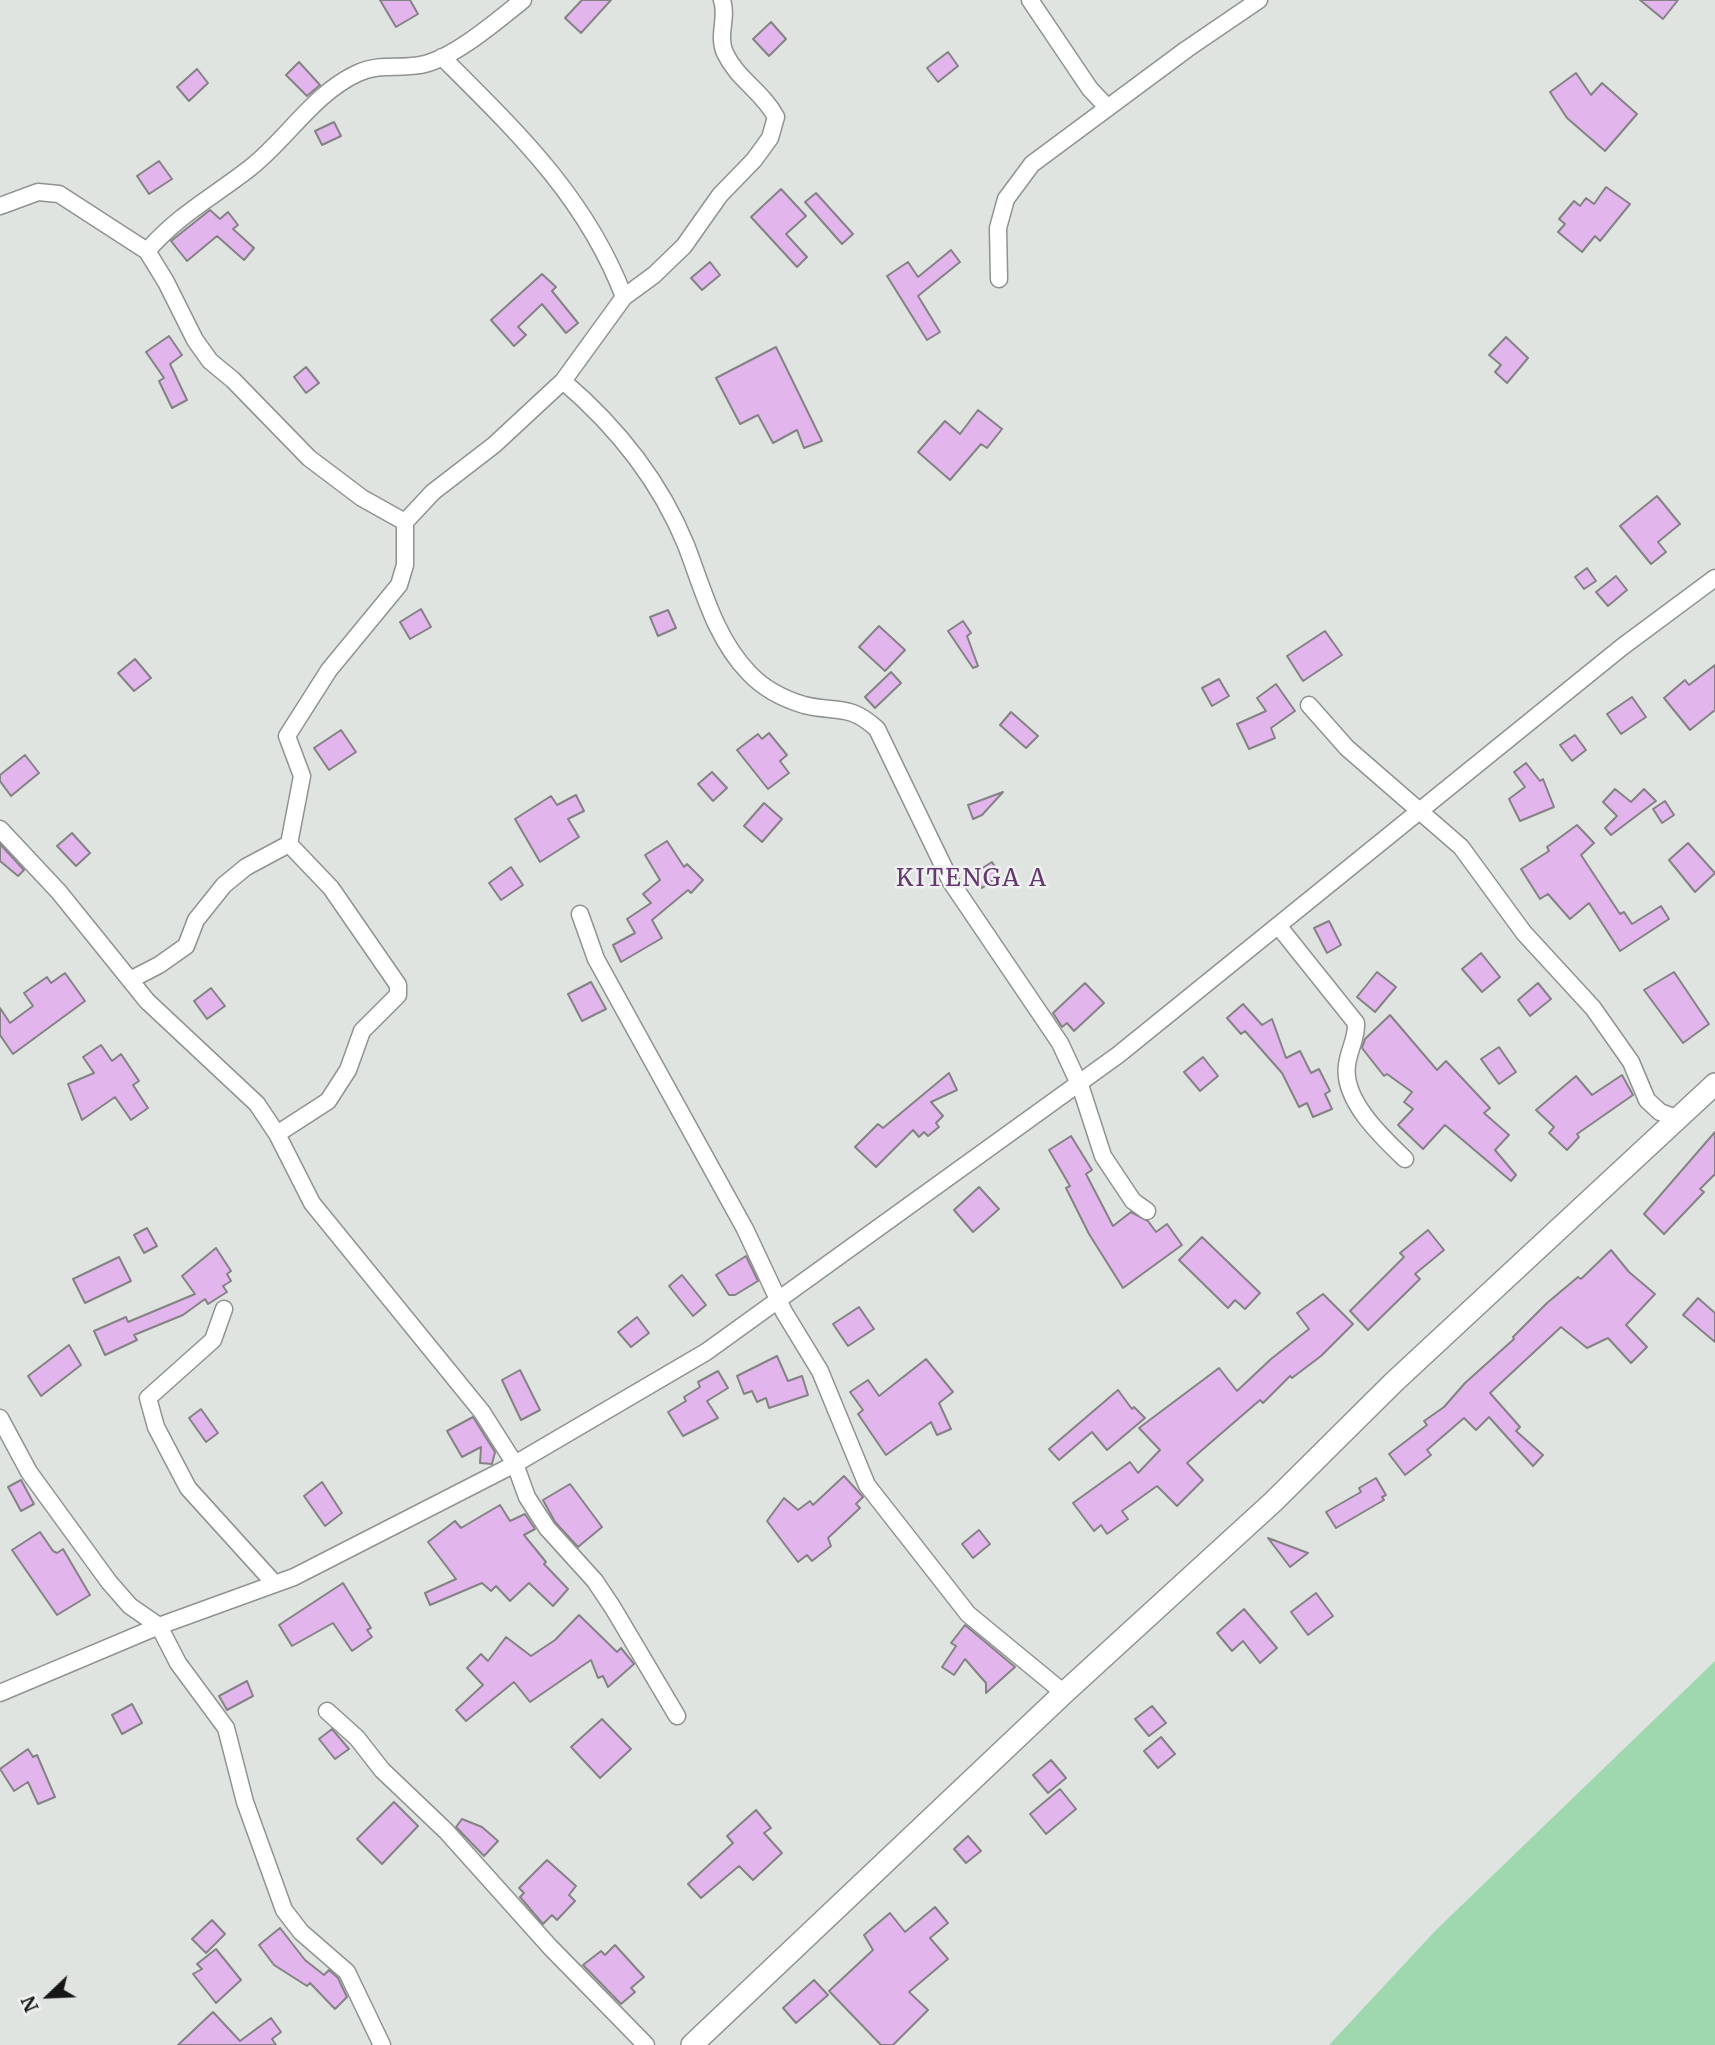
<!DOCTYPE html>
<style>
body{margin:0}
#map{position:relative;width:1715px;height:2045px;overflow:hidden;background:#e0e4e1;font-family:Merriweather,serif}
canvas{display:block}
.north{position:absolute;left:14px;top:1961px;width:70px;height:70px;-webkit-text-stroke:5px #eef1ef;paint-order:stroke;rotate:247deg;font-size:19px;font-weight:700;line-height:28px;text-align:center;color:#151615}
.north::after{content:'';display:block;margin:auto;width:24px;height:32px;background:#151615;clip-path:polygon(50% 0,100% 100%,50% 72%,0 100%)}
</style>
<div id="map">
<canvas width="1715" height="2045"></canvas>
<div class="north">N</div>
</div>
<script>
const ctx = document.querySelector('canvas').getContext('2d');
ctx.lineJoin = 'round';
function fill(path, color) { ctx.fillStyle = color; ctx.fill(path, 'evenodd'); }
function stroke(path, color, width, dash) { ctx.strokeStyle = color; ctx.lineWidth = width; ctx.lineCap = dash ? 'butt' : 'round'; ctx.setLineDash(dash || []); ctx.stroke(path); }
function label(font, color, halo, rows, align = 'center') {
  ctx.font = font + ' Merriweather,serif'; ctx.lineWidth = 5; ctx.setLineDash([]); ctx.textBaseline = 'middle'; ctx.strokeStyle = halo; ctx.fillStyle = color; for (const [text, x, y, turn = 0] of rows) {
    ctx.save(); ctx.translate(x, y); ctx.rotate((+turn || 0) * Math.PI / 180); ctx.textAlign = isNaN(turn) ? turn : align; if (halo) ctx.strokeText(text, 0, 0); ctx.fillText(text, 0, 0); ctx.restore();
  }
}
fill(new Path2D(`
 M1715,1661V2045H1329L1436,1930Z`), '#9fd8af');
const building = new Path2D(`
 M380,0H410L418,14L396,27Z
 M582,0H611L581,33L565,18Z
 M1640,0H1678L1663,19Z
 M771,22L786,39L769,56L753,39Z
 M948,52L958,66L938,82L927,68Z
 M299,62L320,85L307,96L286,75Z
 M197,69L208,83L189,101L177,87Z
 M1576,73L1591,95L1602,83L1637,114L1605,151L1567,118L1550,92Z
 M334,122L341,136L322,145L315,131Z
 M159,161L172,179L149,194L137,176Z
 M1606,187L1630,204L1600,241L1595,236L1582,252L1558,232L1565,224L1559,219L1574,201L1580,206L1586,198L1594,204Z
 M781,189L806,216L786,234L807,257L797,267L751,217Z
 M816,193L853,234L842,244L805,202Z
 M210,210L220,219L228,212L238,225L233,229L254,248L244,260L217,236L187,261L171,241Z
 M951,250L960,262L918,296L940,332L927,340L887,276L908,262L918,277Z
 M710,262L720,275L702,290L691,278Z
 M542,274L556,287L552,291L578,323L566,333L542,304L518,327L526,335L514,346L491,320Z
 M169,336L182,355L170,364L187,400L172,408L159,381L164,378L146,352Z
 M1506,337L1528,358L1507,383L1495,372L1501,365L1489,355Z
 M776,347L822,441L804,448L797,430L773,443L758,415L740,424L716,378Z
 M306,367L319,383L306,393L294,377Z
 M978,410L1002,429L987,448L981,444L950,480L918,452L945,421L960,434Z
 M1657,496L1680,524L1658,542L1666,552L1651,564L1620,526Z
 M1587,568L1596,581L1584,589L1575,577Z
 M1616,576L1627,590L1608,606L1596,592Z
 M421,609L431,627L410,639L400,622Z
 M668,610L676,628L658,636L650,617Z
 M963,621L971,633L967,636L978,666L973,668L948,631Z
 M879,626L905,650L885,671L859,647Z
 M1325,631L1342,655L1303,681L1287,656Z
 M135,659L151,678L134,691L118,673Z
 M1715,665V710L1690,730L1664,698L1685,680L1689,685Z
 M891,672L901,683L875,708L865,697Z
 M1219,679L1229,696L1212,706L1202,688Z
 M1276,684L1295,711L1271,728L1275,738L1249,749L1237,724L1266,711L1257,698Z
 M1632,697L1646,717L1621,734L1607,714Z
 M1011,712L1038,736L1026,748L1000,725Z
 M341,730L356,752L329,770L314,748Z
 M769,733L787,755L780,761L789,773L768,789L737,750L758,734L762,739Z
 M1575,735L1586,750L1572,761L1560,745Z
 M25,755L39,773L11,796L0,781V775Z
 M1526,763L1540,781L1543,779L1554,807L1520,821L1509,799L1525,787L1514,772Z
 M712,772L727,788L713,801L698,784Z
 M1615,789L1631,802L1644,789L1656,801L1611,835L1605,828L1617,816L1603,802Z
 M1003,792L982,815L973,819L968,805Z
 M576,795L584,811L568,819L579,837L540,862L515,819L551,796L557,805Z
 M1665,801L1674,815L1662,823L1653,809Z
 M764,803L782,819L762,842L744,826Z
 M1577,825L1594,843L1581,855L1620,914L1624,912L1632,924L1661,906L1669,919L1620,951L1589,903L1570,919L1548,894L1540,899L1521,869L1549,851L1547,847Z
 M72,833L90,853L76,866L57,846Z
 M667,841L684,867L687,864L703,880L691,893L688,890L652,920L662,938L621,962L613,945L635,933L627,919L651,903L643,894L660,880L645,855Z
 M1688,843L1715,873L1695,892L1669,860Z
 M0,844L24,870L18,876L0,861Z
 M992,862L1000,875L982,888L973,874Z
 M511,867L523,885L501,900L489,883Z
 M1329,921L1341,945L1327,953L1314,928Z
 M1481,953L1500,977L1482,992L1462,969Z
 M1377,972L1396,987L1375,1012L1357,997Z
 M1674,972L1709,1024L1683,1043L1644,990Z
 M65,973L85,1001L13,1054L0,1035V1008L10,1023L33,1006L24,993L47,977L51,983Z
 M591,982L606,1009L582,1021L568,994Z
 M1085,983L1104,1003L1074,1031L1067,1023L1062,1027L1053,1013Z
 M1538,983L1551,999L1530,1016L1518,1000Z
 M211,988L225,1006L207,1019L194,1001Z
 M1243,1004L1262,1025L1272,1019L1286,1058L1300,1051L1311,1073L1319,1069L1330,1091L1325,1094L1332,1109L1313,1117L1307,1103L1299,1107L1282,1073L1245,1031L1241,1034L1227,1018Z
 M1390,1015L1437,1070L1446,1061L1490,1108L1484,1113L1509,1135L1495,1150L1516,1175L1511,1181L1445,1125L1423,1149L1398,1125L1413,1109L1404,1102L1412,1092L1387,1074L1384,1076L1362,1048L1365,1039Z
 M101,1045L112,1061L121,1054L139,1081L133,1085L148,1108L131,1120L115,1097L82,1120L68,1084L94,1073L83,1057Z
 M1499,1047L1516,1072L1499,1084L1481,1059Z
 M1203,1057L1218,1076L1200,1091L1184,1072Z
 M949,1073L957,1090L931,1102L943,1116L936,1123L939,1127L928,1136L924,1132L919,1137L913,1130L876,1167L855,1147L878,1124L883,1128Z
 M1622,1075L1633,1095L1577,1134L1579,1137L1567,1150L1549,1133L1554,1127L1536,1110L1576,1076L1592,1095Z
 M1715,1132V1174L1700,1189L1704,1192L1664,1234L1644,1214Z
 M1071,1136L1092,1170L1086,1174L1113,1226L1131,1212L1148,1221L1156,1232L1167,1224L1182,1245L1123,1288L1089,1234L1066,1188L1070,1186L1049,1150Z
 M979,1187L999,1209L973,1232L954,1210Z
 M147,1228L157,1246L144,1253L134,1235Z
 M1428,1230L1444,1250L1415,1274L1420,1279L1368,1330L1350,1311L1404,1257L1400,1253Z
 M1202,1237L1260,1293L1245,1309L1235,1300L1228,1308L1179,1260Z
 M216,1248L231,1271L227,1274L231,1281L223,1286L227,1292L208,1304L205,1299L183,1315L134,1335L137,1340L105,1355L94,1331L126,1317L128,1322L195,1294L182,1276Z
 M1611,1250L1629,1272L1655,1294L1626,1325L1647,1347L1631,1363L1608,1338L1587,1348L1561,1327L1490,1393L1520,1427L1516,1431L1543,1455L1533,1466L1489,1417L1476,1430L1464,1418L1427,1450L1431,1455L1405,1475L1389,1454L1427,1425L1424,1421L1444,1407L1465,1383L1514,1339L1513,1337L1547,1303L1578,1277L1581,1279Z
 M746,1256L758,1281L735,1295H729L716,1275Z
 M119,1257L131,1281L85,1303L73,1279Z
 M682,1275L706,1305L693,1316L669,1286Z
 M1323,1294L1353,1324L1321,1356L1292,1378L1290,1376L1263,1403L1260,1400L1187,1463L1203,1480L1177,1506L1157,1486L1122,1511L1128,1519L1107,1534L1101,1525L1094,1531L1073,1503L1130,1462L1138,1473L1160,1450L1139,1428L1219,1368L1237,1391L1271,1359L1309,1329L1297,1313Z
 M1698,1298L1715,1313V1342L1683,1315Z
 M859,1307L874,1329L848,1346L833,1324Z
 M637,1317L649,1333L631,1347L618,1332Z
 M69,1345L81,1365L41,1396L28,1376Z
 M777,1356L788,1381L802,1376L808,1395L769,1408L766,1398L757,1402L752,1391L744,1394L737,1376Z
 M926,1359L953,1392L939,1403L951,1429L937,1435L931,1422L886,1455L858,1414L863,1410L850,1392L868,1380L879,1396Z
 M520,1370L540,1410L521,1420L502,1380Z
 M718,1371L728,1388L707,1401L718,1418L683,1436L668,1412L686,1401L684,1397L700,1387L698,1382Z
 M1118,1390L1132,1409L1134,1407L1145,1418L1107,1450L1092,1432L1059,1460L1049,1449Z
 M201,1409L218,1433L206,1442L189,1418Z
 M473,1417L495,1452L492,1464L480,1463L481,1447L462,1457L447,1431Z
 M844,1476L863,1497L856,1504L860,1508L828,1538L831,1546L812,1561L807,1555L798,1562L767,1521L784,1498L798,1510L810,1501L813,1505Z
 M1376,1478L1386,1495L1382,1497L1384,1500L1336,1528L1326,1512L1361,1492L1359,1488Z
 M21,1480L34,1504L21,1511L8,1487Z
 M322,1482L342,1513L325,1526L304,1496Z
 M570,1484L602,1527L578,1547L555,1522L543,1500Z
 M500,1505L510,1521L525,1514L535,1529L524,1535L546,1562L544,1564L568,1589L553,1606L529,1583L510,1601L496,1586L491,1591L482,1583L430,1605L425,1593L456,1579L428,1542L455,1521L461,1528Z
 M979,1530L990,1544L973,1558L962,1544Z
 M40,1532L53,1551L57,1553L63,1549L90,1595L57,1615L12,1550Z
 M1268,1538L1308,1553L1290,1567Z
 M343,1583L371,1628L367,1630L372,1637L352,1651L333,1623L292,1646L279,1625Z
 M1316,1593L1333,1616L1308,1635L1291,1612Z
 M1244,1609L1277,1648L1260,1663L1243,1641L1232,1651L1217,1633Z
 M579,1615L617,1652L621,1648L634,1664L608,1687L603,1676L598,1678L591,1660L530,1702L514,1682L466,1721L456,1710L483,1685L467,1668L481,1654L488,1661L506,1637L531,1656L555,1640Z
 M965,1625L1015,1667L986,1693V1683L965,1659L954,1675L942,1667L956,1646L951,1643Z
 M247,1681L253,1696L227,1710L219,1696Z
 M132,1704L142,1723L122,1734L112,1715Z
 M1152,1706L1166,1723L1149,1736L1135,1719Z
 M602,1719L631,1749L600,1778L571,1747Z
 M332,1729L349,1749L335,1759L319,1739Z
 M1161,1737L1175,1754L1158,1768L1144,1751Z
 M28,1749L33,1757L37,1755L55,1797L38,1804L28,1782L14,1791L0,1769Z
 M1051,1760L1066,1778L1048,1793L1033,1775Z
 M1060,1789L1076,1809L1046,1834L1030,1814Z
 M394,1802L418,1826L382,1864L357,1839Z
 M756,1810L771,1828L764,1833L782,1853L753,1880L739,1866L701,1898L688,1884L733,1843L727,1836Z
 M462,1819L482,1827L498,1841L484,1856L456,1827Z
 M968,1836L981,1851L966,1863L954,1849Z
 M547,1860L576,1886L569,1895L575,1901L557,1920L552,1915L543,1924L520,1897L524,1893L519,1888Z
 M935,1907L948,1923L930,1938L948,1959L909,1992L928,2010L893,2045H881L829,1991L873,1950L864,1935L890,1913L905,1932Z
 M212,1920L225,1934L206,1953L192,1939Z
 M280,1928L305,1960L324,1975L329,1970L338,1978L347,1997L335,2009L310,1983L307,1986L274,1965L259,1945Z
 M615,1945L644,1977L631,1988L635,1992L621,2004L583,1965L601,1951L605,1955Z
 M216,1949L241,1980L216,2003L193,1974L202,1969L197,1964Z
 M814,1980L828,1995L796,2023L783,2008Z
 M213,2012L240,2041L271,2018L281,2032L272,2039L276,2045H178Z`);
fill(building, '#e2b6ec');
stroke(building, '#848285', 2);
const street = new Path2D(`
 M1030,0L1090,89L1107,107
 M442,57C516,131 586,197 624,297
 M0,206L38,192L59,194L147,251L166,282L195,340L210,361L233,380L309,458L362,498L405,522L433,492L494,445L563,381L624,297L654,275L684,246L720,195L754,160L770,138L776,117C763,92 737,79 725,53C717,35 728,18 722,0
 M147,251C179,214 213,197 250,168C287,139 314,93 358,73C380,63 398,69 420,65C452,60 498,20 523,0
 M999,279L998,228L1006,199L1032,164L1187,49L1259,0
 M563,381C617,427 659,479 686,545C703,589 715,638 749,673C763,688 784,699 804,705C836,713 849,703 877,729L951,882L1060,1043L1081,1088L1103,1156L1133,1201L1147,1211
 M1309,705L1347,748L1461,847L1524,933L1593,1008L1631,1062L1647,1100L1660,1112L1676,1118
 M0,829L59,892L147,1001L257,1104L277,1134L312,1203L482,1412L515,1464L527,1497L547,1528L595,1581L613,1608L677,1716
 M580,914L596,959L745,1229L784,1312L820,1371L867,1485L968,1614L1064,1693
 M1280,928L1356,1023C1357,1038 1349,1049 1347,1065C1342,1100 1382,1137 1405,1159
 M130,980L159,965L186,946L196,920L224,885L246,867L289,844
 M277,1134L328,1101L348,1070L362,1031L398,995V985L331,888L289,844L302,776L287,736L329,670L399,585L405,565V522
 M224,1309L213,1340L148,1398L156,1427L188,1488L275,1584
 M0,1418L29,1472L109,1582L130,1606L159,1626L178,1663L226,1728L245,1802L284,1910L301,1932L347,1972L382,2045
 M0,1693L159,1626L294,1577L515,1464L706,1352L1118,1055L1622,647L1715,578
 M327,1711L357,1738L382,1770L446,1831L550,1947L646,2045`);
const secondary = new Path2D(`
 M692,2045L1064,1693L1273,1502L1394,1382L1715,1084`);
stroke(street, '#8f9390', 19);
stroke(secondary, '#8f9390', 24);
stroke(street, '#fff', 16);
stroke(secondary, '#fff', 21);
ctx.letterSpacing = '2px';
label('24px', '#65396f', '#eef1ef', [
 ["KITENGA A",972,879]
]);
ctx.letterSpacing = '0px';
</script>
